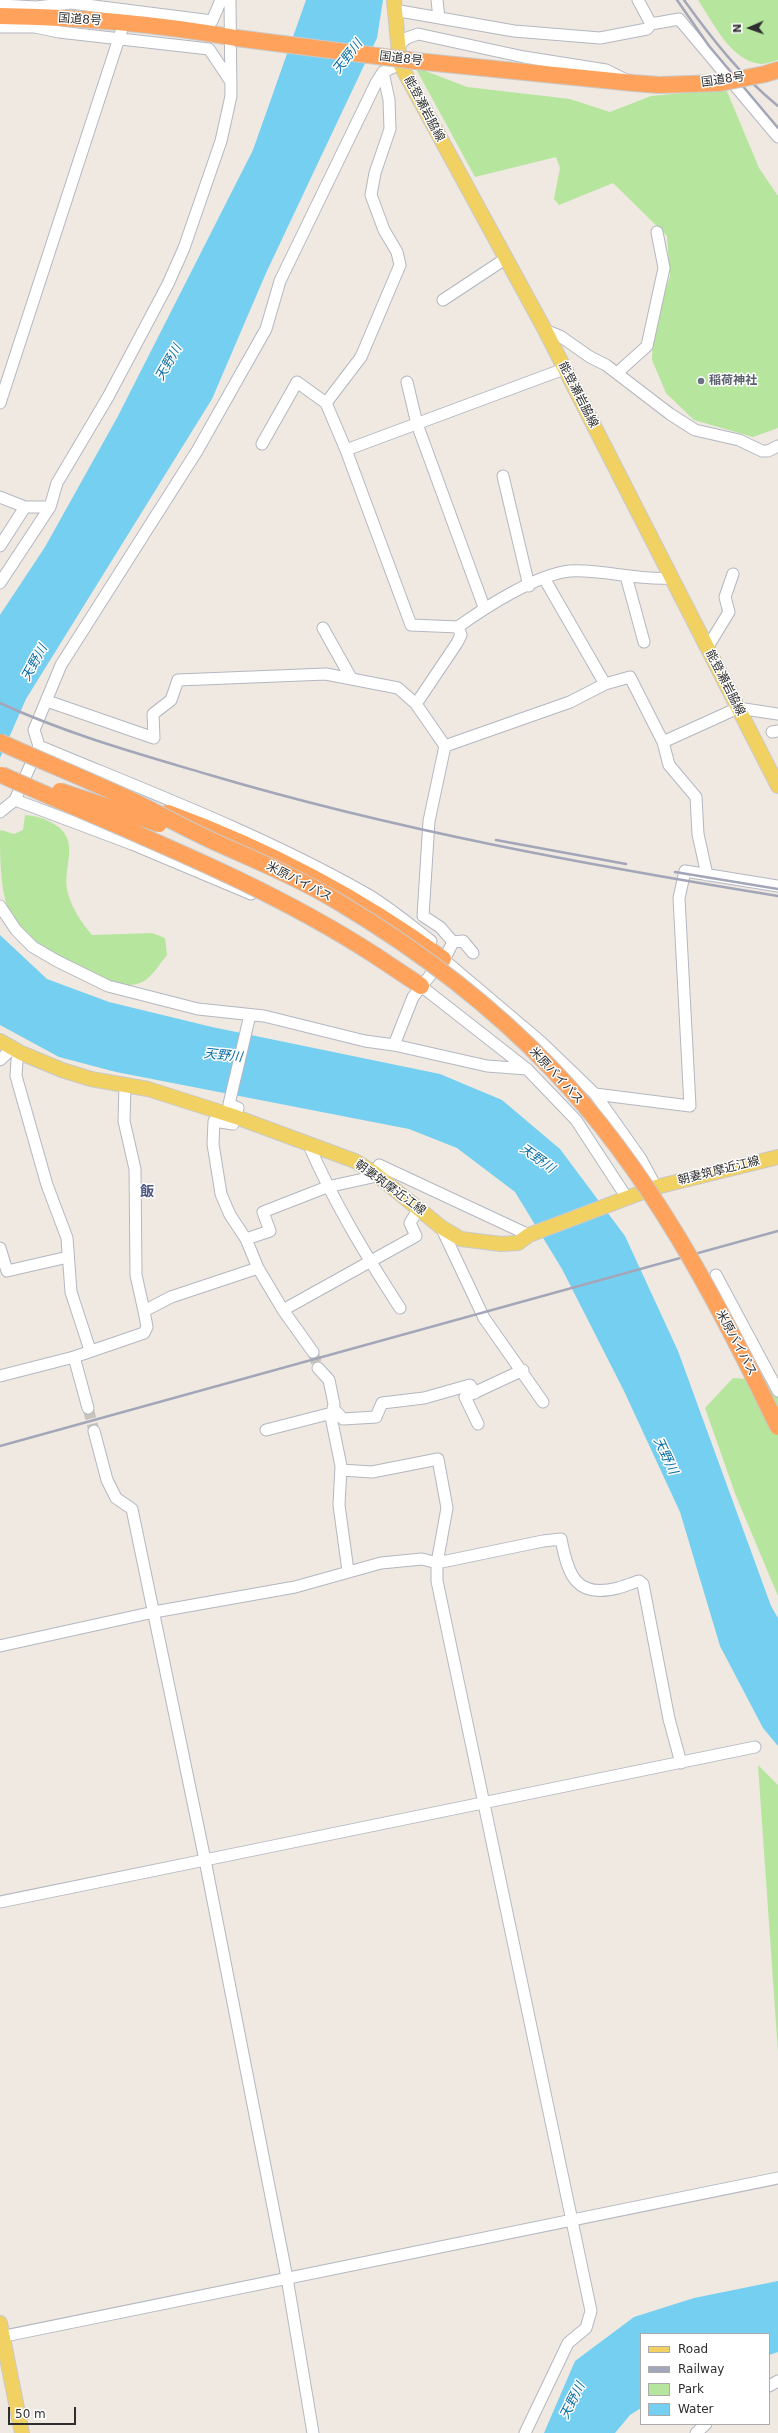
<!DOCTYPE html>
<meta charset="utf-8">
<style>
body{margin:0}
#map{position:relative;width:778px;height:2433px;overflow:hidden;background:#efe9e1;font-family:"DejaVu Sans",sans-serif}
canvas{display:block}
.legend{position:absolute;left:640px;top:2333px;width:130px;height:92px;box-sizing:border-box;background:#fff;border:1px solid #ababab;margin:0;padding:5px 7px;list-style:none;font-size:12px;color:#2e2e2e}
.legend li{display:flex;align-items:center;gap:8px;height:20px}
.legend b{width:20px;border:1px solid #ababab}
.north{position:absolute;left:730px;top:8px;width:40px;height:40px;-webkit-text-stroke:3px #fff;paint-order:stroke;rotate:268deg;font-size:11px;font-weight:700;line-height:16px;text-align:center;color:#2e2e2e}
.north::after{content:'';display:block;margin:auto;width:14px;height:18px;background:#2e2e2e;clip-path:polygon(50% 0,100% 100%,50% 72%,0 100%)}
.scale{position:absolute;left:8px;top:2407px;width:68px;height:18px;box-sizing:border-box;border:2px solid #2e2e2e;border-top:0;padding-left:5px;font-size:12px;line-height:14px;white-space:nowrap;color:#2e2e2e;-webkit-text-stroke:3px #fff;paint-order:stroke}
</style>
<div id="map">
<canvas width="778" height="2433"></canvas>
<ul class="legend">
<li><b style="height:5px;background:#f2d163"></b>Road</li>
<li><b style="height:5px;background:#a3a6b8"></b>Railway</li>
<li><b style="height:11px;background:#b6e59e"></b>Park</li>
<li><b style="height:11px;background:#75cff0"></b>Water</li>
</ul>
<div class="north">N</div>
<div class="scale">50 m</div>
</div>
<script>
const ctx = document.querySelector('canvas').getContext('2d');
ctx.lineJoin = 'round';
function fill(path, color) { ctx.fillStyle = color; ctx.fill(path, 'evenodd'); }
function stroke(path, color, width, dash) { ctx.strokeStyle = color; ctx.lineWidth = width; ctx.lineCap = dash ? 'butt' : 'round'; ctx.setLineDash(dash || []); ctx.stroke(path); }
function label(font, color, halo, rows, align = 'center') {
  ctx.font = font + ' "DejaVu Sans","Noto Sans JP",sans-serif'; ctx.lineWidth = 3; ctx.setLineDash([]); ctx.textBaseline = 'middle'; ctx.strokeStyle = halo; ctx.fillStyle = color; for (const [text, x, y, turn = 0] of rows) {
    ctx.save(); ctx.translate(x, y); ctx.rotate((+turn || 0) * Math.PI / 180); ctx.textAlign = isNaN(turn) ? turn : align; if (halo) ctx.strokeText(text, 0, 0); ctx.fillText(text, 0, 0); ctx.restore();
  }
}
fill(new Path2D(`
 M698,0H778V60C772,62 765,64 760,64C730,60 713,22 698,0Z
 M415,67L467,87L570,99L610,112L651,96L726,89L759,168L778,196V428L753,437L694,420L666,393L652,360L653,327L670,276L667,236L613,183L559,205L554,199L560,168L556,157L475,177Z
 M25,815C37,816 44,818 54,824C81,840 63,865 67,889C70,906 81,922 92,935L152,933L165,938L167,955C158,966 150,981 137,984C118,989 102,976 86,969C56,955 22,939 7,906C0,884 0,855 0,831L1,830L14,834L23,830Z
 M733,1378L778,1381V1596L736,1496L705,1408Z
 M758,1765L778,1785V2052Z`), '#b6e59e');
fill(new Path2D(`
 M306,0H383L377,38L266,273L212,399L26,699L0,758V615L45,547L118,416L253,150Z
 M0,935L47,979L109,1002L212,1027L440,1074L502,1100L560,1149L625,1236L678,1351L771,1606L778,1618V1746L763,1728L720,1646L680,1512L624,1391L562,1269L515,1192L457,1148L409,1129L116,1072L59,1057L0,1025Z
 M778,2281V2352L769,2355V2334H641V2408L630,2415L615,2433H544L575,2361L634,2317L694,2298Z`), '#75cff0');
stroke(new Path2D(`
 M313,1352L318,1368
 M88,1408L94,1431`), '#c8c4bd', 11, [11, 5.5]);
const minor = new Path2D(`
 M437,0L439,18
 M638,0L651,24
 M0,5L36,7L71,3L212,21L221,0
 M394,10L514,31L600,38L647,29L651,24L679,19L778,137
 M0,27H35L59,32L209,49L231,82
 M398,46L407,38L418,34L524,57L606,70L624,79
 M443,300L505,259
 M545,330L560,336L590,357L606,365L670,414L695,430L739,440L762,451H768L778,446
 M564,369L346,450L411,625L458,627C484,608 537,574 570,571C603,569 638,581 671,578
 M617,373L647,346L664,268L657,232
 M407,382L417,424L484,607
 M0,403L122,29
 M262,444L297,382L326,403
 M346,450L326,403L361,357L400,265L397,252L384,230L371,195L375,173L390,129L389,100L383,72
 M503,476L529,586
 M0,497L25,507H50
 M0,546L25,507
 M626,576L644,642
 M544,578L605,684L630,677L663,742
 M0,583L50,507L57,483L108,397L168,284L184,248L221,141L231,96L230,0
 M323,628L351,678
 M707,648L729,612L725,597L733,574
 M47,701L154,738L153,714L171,700L178,680L326,674L398,688L416,704L445,746L429,821L423,916L440,927L453,942L463,941L473,953
 M416,704L457,643L461,635L458,627
 M772,732L778,731
 M39,746C149,792 261,834 365,893C388,906 410,925 431,941
 M445,746L570,702L605,684
 M15,800L132,844L251,894
 M0,812L15,800L39,746L34,730L61,665L197,451L266,329L280,281L376,83L383,72L400,64
 M707,875L698,834L696,797L669,765L663,742L738,708L778,714
 M0,906L16,930L33,947L57,961L108,986L198,1009L264,1016L365,1041L394,1045L487,1066L527,1069
 M443,959L541,1042L595,1094L641,1159L656,1187
 M421,986L527,1069L576,1120L627,1198
 M394,1045L413,997L447,954L453,942
 M21,1053L17,1060L16,1076L47,1185L67,1238L71,1292L90,1350
 M0,1060L12,1049
 M125,1085L124,1121L135,1169L136,1275L144,1311
 M595,1094L690,1106L679,898L685,871L778,886
 M308,1143C333,1201 365,1254 400,1308
 M441,1227L484,1318L543,1402
 M246,1239L270,1231L263,1212L327,1187L377,1176L379,1165L529,1235
 M0,1248L7,1271L68,1257
 M258,1268L283,1310L313,1352
 M716,1275L778,1391
 M283,1310L416,1236L410,1223L419,1208
 M74,1357L88,1408
 M318,1368L329,1380L334,1404L331,1417L341,1466L339,1505L348,1571
 M0,1376L74,1357L144,1333L147,1327L144,1311L171,1297L258,1268L246,1239L230,1215L221,1194L213,1144L214,1121L233,1124L238,1108L229,1104L250,1015
 M333,1408L343,1419L376,1417L382,1403L424,1398L470,1385L475,1393
 M478,1424L465,1397L523,1370
 M266,1430L332,1413
 M341,1470L372,1472L438,1459L447,1508L437,1563V1581L591,2311L586,2328L568,2343L525,2433
 M0,1646L154,1612L295,1587L381,1563L422,1559L437,1563L543,1541L561,1539C568,1575 576,1599 618,1588C625,1586 632,1583 639,1581L643,1584L669,1719L681,1763
 M0,1902L205,1860L132,1509L116,1498L107,1480L94,1431
 M0,2337L778,2178
 M769,2386L778,2381
 M313,2433L287,2278L205,1860L755,1747
 M696,2433L706,2424`);
const major = new Path2D(`
 M394,0L400,64L545,330L778,786
 M0,1041L21,1053L62,1070L91,1079L148,1089L236,1117L355,1161L373,1172L441,1227L461,1239L501,1244L518,1243L529,1235L656,1187L778,1157
 M0,2323L22,2433`);
const highway = new Path2D(`
 M0,16C78,17 159,24 236,38
 M416,61L633,83L659,85L720,83
 M765,74L778,70
 M168,813C266,849 358,897 443,959
 M376,956L421,986`);
stroke(minor, '#b4b7c1', 13);
stroke(major, '#c9c9c9', 16);
stroke(highway, '#c9c9c9', 18);
stroke(minor, '#fff', 11);
stroke(major, '#f2d163', 14);
stroke(highway, '#ffa35c', 16);
stroke(new Path2D(`
 M677,0L709,46L778,128
 M684,0C712,39 741,76 778,106
 M0,703C67,734 139,754 210,775C396,830 587,865 778,896
 M496,840L626,864
 M675,872L778,889
 M0,1446L778,1231`), '#a3a6b8', 2.5);
const highwayBridge = new Path2D(`
 M236,38L416,61
 M720,83L765,74
 M0,742C39,760 79,776 118,794C151,809 182,827 215,842C257,861 301,879 340,903C417,949 490,1004 552,1069C650,1171 717,1300 778,1427
 M2,775C128,832 259,880 376,956
 M60,791L159,824`);
stroke(highwayBridge, '#c9c9c9', 18, []);
stroke(highwayBridge, '#ffa35c', 16);
for (const [x, y, r, color] of [
 [701,381,4,"#6b7280"]
]) { const dot = new Path2D(); dot.arc(x, y, r, 0, 2 * Math.PI); ctx.fillStyle = color; ctx.fill(dot); stroke(dot, '#fff', 1.5); }
label('12px', '#2e2e2e', '#fff', [
 ["国道8号",80,20,4],
 ["国道8号",401,59,7],
 ["国道8号",723,80,-8],
 ["能登瀬岩脇線",424,109,62],
 ["能登瀬岩脇線",578,395,63],
 ["能登瀬岩脇線",725,683,63],
 ["米原バイパス",299,882,27],
 ["米原バイパス",556,1076,47],
 ["朝妻筑摩近江線",719,1171,-14],
 ["朝妻筑摩近江線",390,1188,36],
 ["米原バイパス",736,1343,62]
]);
label('bold 12px', '#5b616d', '#fff', [
 ["稲荷神社",709,381]
], 'left');
label('italic 13px', '#0d6fa3', '#fff', [
 ["天野川",348,57,-52],
 ["天野川",169,363,-60],
 ["天野川",35,663,-61],
 ["天野川",223,1056,6],
 ["天野川",537,1159,36],
 ["天野川",665,1456,65],
 ["天野川",573,2401,-63]
]);
label('bold 14px', '#4d5680', '#fff', [
 ["飯",147,1192]
]);
</script>
